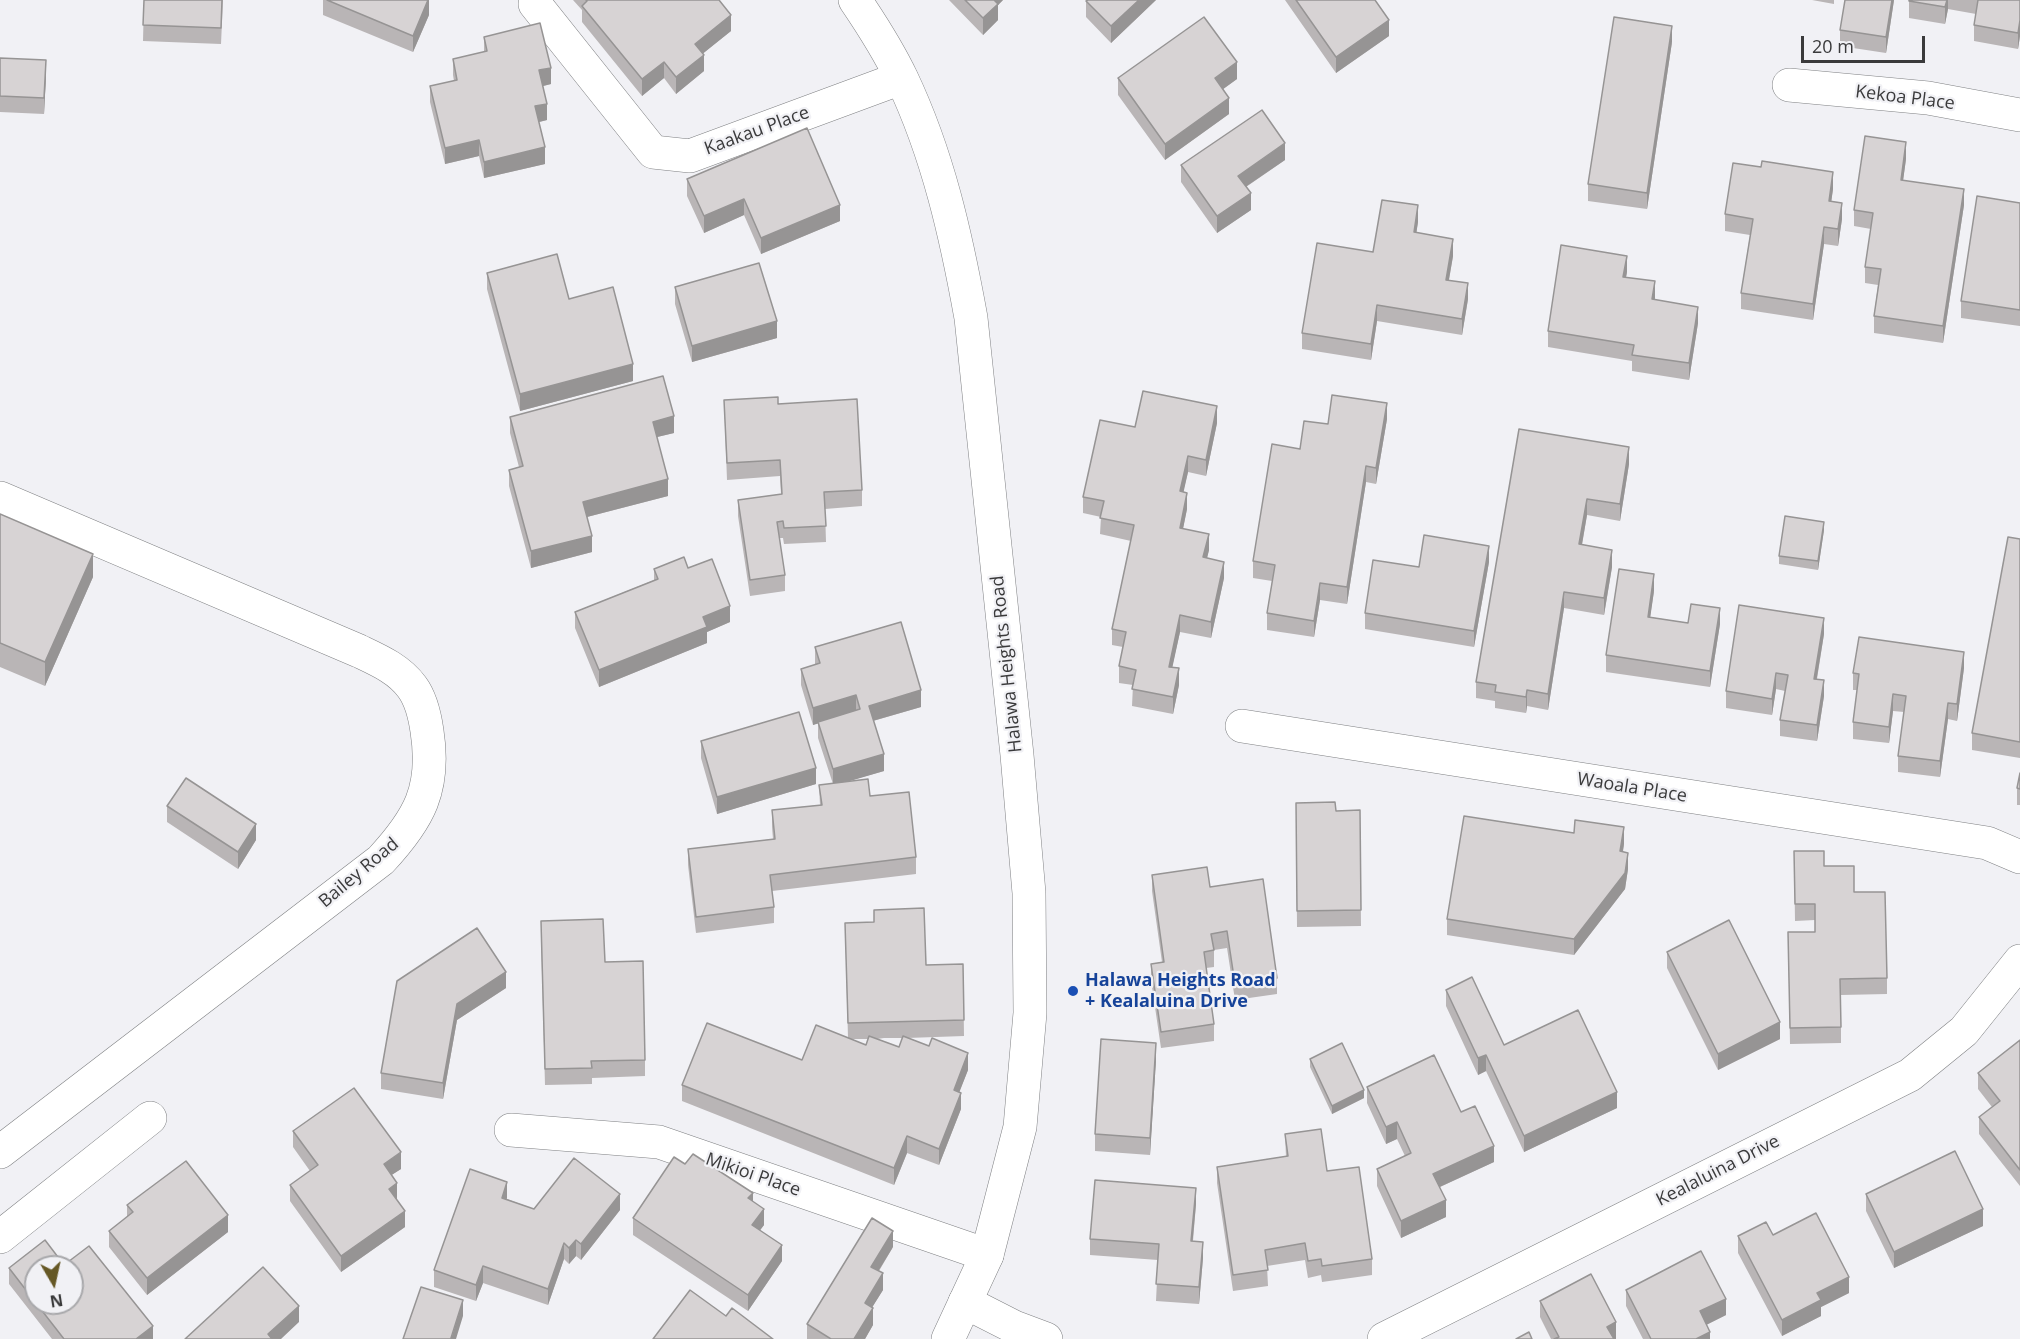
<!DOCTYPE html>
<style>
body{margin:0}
#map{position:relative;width:2020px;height:1339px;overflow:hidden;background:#f1f1f5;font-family:"Open Sans",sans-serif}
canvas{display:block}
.north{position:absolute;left:24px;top:1255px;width:60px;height:60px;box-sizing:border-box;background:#f1f1f5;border:2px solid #a8a8ab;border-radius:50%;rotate:171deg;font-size:16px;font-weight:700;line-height:24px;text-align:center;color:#3a3a3b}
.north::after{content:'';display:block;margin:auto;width:21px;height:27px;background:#665825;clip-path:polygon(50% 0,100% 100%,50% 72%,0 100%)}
.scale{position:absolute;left:1801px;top:36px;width:124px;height:27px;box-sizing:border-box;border:3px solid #3a3a3b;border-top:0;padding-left:8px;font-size:18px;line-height:21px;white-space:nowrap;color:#3a3a3b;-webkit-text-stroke:4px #f1f1f5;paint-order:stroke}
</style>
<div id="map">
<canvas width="2020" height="1339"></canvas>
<div class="north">N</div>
<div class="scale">20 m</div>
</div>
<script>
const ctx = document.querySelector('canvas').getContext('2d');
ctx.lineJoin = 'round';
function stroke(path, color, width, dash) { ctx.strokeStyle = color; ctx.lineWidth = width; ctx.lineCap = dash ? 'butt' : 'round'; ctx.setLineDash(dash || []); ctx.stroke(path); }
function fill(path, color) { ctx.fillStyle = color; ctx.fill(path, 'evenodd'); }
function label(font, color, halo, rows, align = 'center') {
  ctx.font = font + ' "Open Sans",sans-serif'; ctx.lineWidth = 4.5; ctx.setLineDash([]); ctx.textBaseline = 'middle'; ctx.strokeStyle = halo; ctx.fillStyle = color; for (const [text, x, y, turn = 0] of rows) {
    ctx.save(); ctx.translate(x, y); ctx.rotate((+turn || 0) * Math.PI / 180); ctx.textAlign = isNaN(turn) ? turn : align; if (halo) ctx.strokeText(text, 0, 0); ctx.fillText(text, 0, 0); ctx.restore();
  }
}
const street = new Path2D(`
 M535,4L653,152L690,156L901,78
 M1789,85L1928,98L2020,115
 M0,498L359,651C378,660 399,669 412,687C421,699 425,717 427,731C436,789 419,819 381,860L0,1152
 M1242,726L1987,843L2020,857
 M511,1130L659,1142L987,1255
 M0,1237L150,1118
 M965,1302L1014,1327L1046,1339
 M1384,1339L1910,1075L1964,1031L2020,961`);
const secondary = new Path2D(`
 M855,0C872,25 889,52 902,79C938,155 956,235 971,318L1017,755L1029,893L1030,1013L1020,1127L987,1255L948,1339`);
stroke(street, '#7f8083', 34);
stroke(secondary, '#7f8083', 34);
stroke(street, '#fff', 33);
stroke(secondary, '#fff', 33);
fill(new Path2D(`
 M144,0H223L221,44L143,41Z
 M323,0H429V15L413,52L323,15Z
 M573,0H719L731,31L703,53L704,71L676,94L664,78L642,96L582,22V10Z
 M949,0H1003L998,5V20L983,35Z
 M1156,0L1111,43L1086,17V1Z
 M1285,0H1375L1389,36L1336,73Z
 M1812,0H1834V4Z
 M1845,0H1894L1886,53L1840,46V30Z
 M1909,0H2020V36L2018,49L1974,41V25L1976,14L1948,9L1945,24L1909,18Z
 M484,37L551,84L543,86L547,120L539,122L545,164L484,178L479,156L445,164L430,102V86L454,81L453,75V59L484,52Z
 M1672,42L1647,209L1588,201V184Z
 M0,58L46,76L44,114L0,112Z
 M1118,78L1237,79L1223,89L1229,114L1165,160L1118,95Z
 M1906,159L1903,180L1964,205L1943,343L1874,333V316L1878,285L1865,283V267L1871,229L1854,226V210Z
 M1285,160L1246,187L1251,210L1217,233L1181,182V165Z
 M687,179L840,221L761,254L744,215L704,233L687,196Z
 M1833,189L1831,202L1842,219L1838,246L1824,244L1813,320L1741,309V293L1750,235L1725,231V214Z
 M2020,203V326L1961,318V301Z
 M1418,222L1416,233L1453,256L1449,280L1468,299L1462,335L1377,321L1371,360L1302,349V333L1373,252Z
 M1627,272L1626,277L1655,298L1654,300L1698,323L1689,380L1632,371V361L1548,347V331Z
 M487,273L569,299L633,381L520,411L487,289Z
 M675,287L777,338L692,362L675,304Z
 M724,400L778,404L862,490V506L825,509L826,542L784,544L783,538H779L785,575V591L750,596L738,516V500L781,494L780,476L727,480Z
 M510,417L674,433L657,437L668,496L587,517L592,552L531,568L509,486V470L519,467L510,433Z
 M1387,419L1376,484L1366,482L1347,604L1320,600L1314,637L1267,630V613L1272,581L1253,578V561L1300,449L1328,424Z
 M1217,423L1206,476L1188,472L1183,492L1187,509L1183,528L1209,550L1207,558L1224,578L1211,638L1180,632L1172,667L1179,685L1173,714L1132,706L1133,685L1119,683V666L1123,647L1112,645V629L1131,541L1100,534L1101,517L1083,513V497L1135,427Z
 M1519,429L1629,464L1620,521L1587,515L1582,545L1612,567L1604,615L1564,608L1548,710L1527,706L1526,713L1495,708V701L1476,698V682Z
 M0,514L93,577L45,686L0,667Z
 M1824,530L1818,570L1779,564V556Z
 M2020,539V758L1972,750V733Z
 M1489,562L1474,647L1365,629V613L1419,567Z
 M688,568L730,622L707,632V643L599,687L575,628V612L654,580V569Z
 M1654,591L1650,617L1688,623L1720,624L1710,687L1606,672V655Z
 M1824,634L1817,679L1824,696L1817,741L1780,736V720L1785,691L1776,689L1772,715L1726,708V691Z
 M815,647L921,707L873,721L884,771L845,782L870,796L916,857V874L772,891L774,907V923L696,933L688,865V849L773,839L772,827V810L820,805L819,785L833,784L818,738V723L813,725L801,685V669L815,665Z
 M1964,668L1957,721L1948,719L1940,777L1898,772V756L1904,712L1893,711L1889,743L1853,739V722L1857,690H1853V673Z
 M701,741L816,784L717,814L701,758Z
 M2020,773V805H2017V788Z
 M1296,803L1336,811L1360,810L1361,926L1297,927Z
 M167,806L256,840L238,869L167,822Z
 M1624,844L1623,852L1628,869L1625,889L1574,955L1447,935V919Z
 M1794,851L1824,866L1854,892L1887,978V994L1841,995V1043L1790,1044L1788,932H1815V920L1795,921Z
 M1152,875L1210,887L1277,978V994L1235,1000L1227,948L1214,950V967L1206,968L1214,1024V1041L1161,1048L1151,980V964L1162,962L1152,891Z
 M874,910L926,965L963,964L964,1036L907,1038L968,1070L959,1092L961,1109L939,1165L907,1153L894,1185L682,1101V1085L802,1060L848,1038L845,923H874ZM884,1038H902L899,1047L877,1039ZM852,1039H868L866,1045Z
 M541,937L605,962L645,1060V1076L592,1078V1084L545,1085Z
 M1667,952L1780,1039L1718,1070L1667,968Z
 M397,981L506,988L457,1020L443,1099L381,1089V1073Z
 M1446,990L1504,1045L1617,1108L1524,1152L1486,1071L1478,1075L1446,1006Z
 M2020,1040V1186L1979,1134V1117L1992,1107L1978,1089V1073Z
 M1310,1059L1364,1098L1332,1114L1310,1067Z
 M1156,1060L1150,1155L1095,1151V1134Z
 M1367,1087L1461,1112L1494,1162L1440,1187L1446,1217L1401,1238L1377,1186V1169L1405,1156L1397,1139L1386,1144L1367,1103Z
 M293,1131L401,1169L391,1175L396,1200L405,1227L341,1272L290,1201V1185L310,1171L293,1147Z
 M1285,1134L1327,1171L1372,1259V1275L1322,1282L1321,1275L1308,1278L1305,1260L1267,1266L1268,1286L1233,1291L1217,1183V1167L1286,1157Z
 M685,1164L753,1201L764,1225L760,1230L782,1261L748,1311L633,1235V1218Z
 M1866,1194L1983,1226L1894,1268L1866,1211Z
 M507,1198V1199L534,1209L620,1210L581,1260L576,1256L569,1264L564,1259L548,1305L483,1283L476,1301L434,1287V1270Z
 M1196,1204L1193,1241L1203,1258L1199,1304L1156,1301L1158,1260L1090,1255V1239Z
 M127,1205L228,1232L147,1295L109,1247V1231L127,1217Z
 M1773,1235L1849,1293L1821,1307V1316L1782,1336L1738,1253V1236Z
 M893,1247L879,1271L883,1290L872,1307L873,1325L865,1339H807V1324Z
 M64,1265L153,1339H52L9,1284V1268Z
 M1626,1290L1726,1315L1706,1325L1710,1339H1643L1626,1306Z
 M1540,1301L1616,1339H1551L1540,1317Z`), '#b9b5b6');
fill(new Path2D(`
 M423,0H429V15L413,52V36Z
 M990,0H1003L998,5V20L983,35V18Z
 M1139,0H1156L1111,43V26Z
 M1892,0H1894L1886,53V37Z
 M1947,0H1948V9L1945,24V7Z
 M731,15V31L695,60V44Z
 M1389,20V36L1336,73V57Z
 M2020,20V36L2018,49V33Z
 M1672,26V42L1647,209V193Z
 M704,55V71L676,94V77Z
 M46,60V76L44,114V98Z
 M664,62V78L642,96V79Z
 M1237,62V79L1215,95V78Z
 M551,68V84L539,87V70Z
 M1229,98V114L1165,160V144Z
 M547,104V120L535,123V106Z
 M479,140V156L445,164V148Z
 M1906,142V159L1901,196V180Z
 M1285,143V160L1238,192V176Z
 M545,147V164L484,178V162Z
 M1833,172V189L1829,218V201Z
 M1964,189V205L1943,343V326Z
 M1251,193V210L1217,233V216Z
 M744,199V215L704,233V216Z
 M1842,203V219L1838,246V229Z
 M840,205V221L761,254V238Z
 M1418,205V222L1414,249V232Z
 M1824,227V244L1813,320V304Z
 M1453,239V256L1446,296V280Z
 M1627,256V272L1623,293V277Z
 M1655,281V298L1652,316V299Z
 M1468,283V299L1462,335V319Z
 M1377,305V321L1371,360V344Z
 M1698,307V323L1689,380V363Z
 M777,321V338L692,362V346Z
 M633,364V381L520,411V394Z
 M1387,403V419L1376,484V468Z
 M1217,406V423L1206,476V460Z
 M674,416V433L653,438V422Z
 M1629,447V464L1620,521V504Z
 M1188,456V472L1180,508V491Z
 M1366,466V482L1347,604V587Z
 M668,479V496L583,518V502Z
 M1187,493V509L1180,544V528Z
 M1587,499V515L1579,561V544Z
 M1824,522V530L1818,570V561Z
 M1209,534V550L1203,574V557Z
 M592,536V552L531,568V551Z
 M1489,546V562L1474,647V631Z
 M1612,550V567L1604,615V598Z
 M93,554V577L45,686V662Z
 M1224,562V578L1211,638V622Z
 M1654,574V591L1648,633V617Z
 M1320,583V600L1314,637V621Z
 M1564,592V608L1548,710V694Z
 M730,606V622L707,632V643L599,687V670L703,617Z
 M1720,608V624L1710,687V671Z
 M1180,615V632L1169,683V667Z
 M1824,618V634L1814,695V679Z
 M1964,652V668L1957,721V704Z
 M1179,668V685L1173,714V697Z
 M1776,673V689L1772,715V699Z
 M1824,680V696L1817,741V725Z
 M921,690V707L869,722V706Z
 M1527,690V706L1526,713V697Z
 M1893,694V711L1889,743V727Z
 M856,695V712L813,725V708Z
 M1948,703V719L1940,777V761Z
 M884,754V771L833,786V769Z
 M816,768V784L717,814V797Z
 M256,824V840L238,869V852Z
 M1624,827V844L1620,867V851Z
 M1628,853V869L1625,889L1574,955V939Z
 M506,972V988L457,1020L443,1099V1083L457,1004Z
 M1780,1022V1039L1718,1070V1054Z
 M1156,1043V1060L1150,1155V1138Z
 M968,1053V1070L954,1106V1090Z
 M1486,1055V1071L1478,1075V1058Z
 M1364,1090V1098L1332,1114V1106Z
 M1617,1092V1108L1524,1152V1136Z
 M961,1093V1109L939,1165V1149Z
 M1397,1122V1139L1386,1144V1127Z
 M907,1136V1153L894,1185V1168Z
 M1494,1146V1162L1433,1190V1174Z
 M401,1152V1169L384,1180V1164Z
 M507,1182V1198L502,1214V1198Z
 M397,1183V1199L389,1205V1189Z
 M1196,1188V1204L1191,1258V1241Z
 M753,1193V1209L748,1198Z
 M620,1194V1210L581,1260V1244Z
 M1446,1200V1217L1401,1238V1221Z
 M764,1209V1225L752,1241V1225Z
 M1983,1209V1226L1894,1268V1252Z
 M405,1211V1227L341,1272V1256Z
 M228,1215V1232L147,1295V1278Z
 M893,1231V1247L871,1283V1267Z
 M576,1240V1256L569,1264V1248Z
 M1203,1242V1258L1199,1304V1287Z
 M564,1243V1259L548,1305V1289Z
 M782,1245V1261L748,1311V1295Z
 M483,1266V1283L476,1301V1285Z
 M883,1273V1290L865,1319V1303Z
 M1849,1277V1293L1821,1307V1316L1782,1336V1320L1817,1293Z
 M1726,1299V1315L1700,1328V1311Z
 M463,1300V1316L456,1339H451Z
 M299,1306V1322L281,1339H268V1334Z
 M873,1308V1325L865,1339H854Z
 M1616,1322V1339H1607V1327Z
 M153,1326V1339H136Z
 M1710,1332V1339H1696Z`), '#969494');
const building = new Path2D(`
 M144,0H222L221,28L143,25Z
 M327,0H428L413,36Z
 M586,0H719L731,15L695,44L704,55L676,77L664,62L642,79L582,6L587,1Z
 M965,0H994L998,4L983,18Z
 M1088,0H1139L1111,26L1086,1Z
 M1296,0H1375L1389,20L1336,57Z
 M1845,0H1892L1886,37L1840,30Z
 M1909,0H1947L1945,7L1909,1Z
 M1978,0H2020V20L2018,33L1974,25Z
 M1204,17L1237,62L1215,78L1229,98L1165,144L1118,78Z
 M1614,17L1672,26L1647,193L1588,184Z
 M540,23L551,68L539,70L547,104L535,106L545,147L484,162L479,140L445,148L430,86L457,80L453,59L487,51L484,37Z
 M0,58L46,60L44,98L0,96Z
 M1262,110L1285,143L1238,176L1251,193L1217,216L1181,165Z
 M807,128L840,205L761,238L744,199L704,216L687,179Z
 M1865,136L1906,142L1901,180L1964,189L1943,326L1874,316L1881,269L1865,267L1873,213L1854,210Z
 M1762,161L1833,172L1829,201L1842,203L1838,229L1824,227L1813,304L1741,293L1753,219L1725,214L1733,163L1761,167Z
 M1977,196L2020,203V310L1961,301Z
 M1382,200L1418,205L1414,232L1453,239L1446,280L1468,283L1462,319L1377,305L1371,344L1302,333L1317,243L1373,252Z
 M1561,245L1627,256L1623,277L1655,281L1652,299L1698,307L1689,363L1632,355L1634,345L1548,331Z
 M557,254L569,299L613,287L633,364L520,394L487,273Z
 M759,263L777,321L692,346L675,287Z
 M663,376L674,416L653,422L668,479L583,502L592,536L531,551L509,470L523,466L510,417Z
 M1143,391L1217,406L1206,460L1188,456L1180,491L1187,493L1180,528L1209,534L1203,557L1224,562L1211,622L1180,615L1169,667L1179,668L1173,697L1132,689L1136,670L1119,666L1126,632L1112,629L1134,525L1100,518L1104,501L1083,497L1100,420L1135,427Z
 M1332,395L1387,403L1376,468L1366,466L1347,587L1320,583L1314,621L1267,613L1275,565L1253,561L1272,444L1300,449L1304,421L1328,424Z
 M778,397V404L857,399L862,490L824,492L826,526L784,528L783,521L777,522L785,575L750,580L738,500L782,494L780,460L727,463L724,400Z
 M1519,429L1629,447L1620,504L1587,499L1579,544L1612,550L1604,598L1564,592L1548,694L1527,690L1526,697L1495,692L1496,685L1476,682Z
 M0,514L93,554L45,662L0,643Z
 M1785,516L1824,522L1818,561L1779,556Z
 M1424,535L1489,546L1474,631L1365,613L1373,560L1419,567Z
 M2008,537L2020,539V742L1972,733Z
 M684,557L688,568L712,559L730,606L703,617L707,627L599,670L575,612L658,579L654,569Z
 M1619,569L1654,574L1648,617L1688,623L1691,604L1720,608L1710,671L1606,655Z
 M1739,605L1824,618L1814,679L1824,680L1817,725L1780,720L1788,675L1776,673L1772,699L1726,691Z
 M901,622L921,690L869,706L884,754L833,769L818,722L860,709L856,695L813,708L801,669L820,663L815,647Z
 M1859,637L1964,652L1957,704L1948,703L1940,761L1898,756L1906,696L1893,694L1889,727L1853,722L1859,674L1853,673Z
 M799,712L816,768L717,797L701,741Z
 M2020,773V789L2017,788Z
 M186,778L256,824L238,852L167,806Z
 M868,779L870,796L909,792L916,857L770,875L774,907L696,917L688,849L775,839L772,810L822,805L819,785Z
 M1335,802L1336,811L1360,810L1361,910L1297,911L1296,803Z
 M1464,816L1574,833L1575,820L1624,827L1620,851L1628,853L1625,873L1574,939L1447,919Z
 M1794,851H1824V866H1854V892H1885L1887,978L1840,979L1841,1027L1790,1028L1788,932H1815V904H1795Z
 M1207,867L1210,887L1263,879L1277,978L1235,984L1227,931L1211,934L1214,950L1204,952L1214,1024L1161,1032L1151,964L1164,962L1152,875Z
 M924,908L926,965L963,964L964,1020L848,1023L845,923L874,922V910Z
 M603,919L605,962L643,961L645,1060L591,1061L592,1068L545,1069L541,921Z
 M1729,920L1780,1022L1718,1054L1667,952Z
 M477,928L506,972L457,1004L443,1083L381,1073L397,981Z
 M1472,977L1504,1045L1578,1010L1617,1092L1524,1136L1486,1055L1478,1058L1446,990Z
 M707,1023L802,1060L816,1025L866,1045L869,1036L899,1047L903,1036L929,1046L932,1038L968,1053L954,1090L961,1093L939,1149L907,1136L894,1168L682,1085Z
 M1101,1039L1156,1043L1150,1138L1095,1134Z
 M2020,1040V1170L1979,1117L2000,1101L1978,1073Z
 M1342,1043L1364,1090L1332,1106L1310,1059Z
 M1434,1055L1461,1112L1475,1106L1494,1146L1433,1174L1446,1200L1401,1221L1377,1169L1411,1153L1397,1122L1386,1127L1367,1087Z
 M354,1088L401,1152L384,1164L397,1183L389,1189L405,1211L341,1256L290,1185L318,1165L293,1131Z
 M1321,1129L1327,1171L1359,1167L1372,1259L1322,1266L1321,1259L1308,1261L1305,1243L1265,1250L1268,1270L1233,1275L1217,1167L1288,1156L1285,1134Z
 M1955,1151L1983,1209L1894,1252L1866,1194Z
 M693,1154L753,1193L748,1198L764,1209L752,1225L782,1245L748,1295L633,1218L674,1157L685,1164Z
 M574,1158L620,1194L581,1244L576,1240L569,1248L564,1243L548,1289L483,1266L476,1285L434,1270L470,1169L507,1182L502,1198L534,1209Z
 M186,1161L228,1215L147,1278L109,1231L133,1212L127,1205Z
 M1095,1180L1196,1188L1191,1241L1203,1242L1199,1287L1156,1284L1159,1244L1090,1239Z
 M1816,1213L1849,1277L1817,1293L1821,1300L1782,1320L1738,1236L1766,1222L1773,1235Z
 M872,1218L893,1231L871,1267L883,1273L865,1303L873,1308L854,1339H831L807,1324Z
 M45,1240L64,1265L89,1246L153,1326L136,1339H64L36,1303H72V1267H36V1303L9,1268Z
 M1701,1251L1726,1299L1700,1311L1710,1332L1696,1339H1651L1626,1290Z
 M263,1267L299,1306L268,1334L272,1339H185Z
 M1591,1274L1616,1322L1607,1327L1614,1339H1554L1559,1337L1540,1301Z
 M421,1287L463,1300L451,1338L453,1339H403Z
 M690,1290L726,1316L732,1308L773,1339H653Z
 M1529,1332L1532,1339H1516Z`);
fill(building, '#d7d3d4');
stroke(building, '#969494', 1.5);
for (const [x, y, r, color] of [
 [1073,991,6,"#1a4fb4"]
]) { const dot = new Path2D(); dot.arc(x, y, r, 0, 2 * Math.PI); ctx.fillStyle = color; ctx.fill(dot); stroke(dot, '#f1f1f5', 2); }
label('18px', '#3a3a3b', '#f1f1f5', [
 ["Kekoa Place",1905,98,7],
 ["Kaakau Place",757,131,-20],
 ["Halawa Heights Road",1007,664,-96],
 ["Waoala Place",1632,788,9],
 ["Bailey Road",359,873,-40],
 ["Kealaluina Drive",1718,1171,-27],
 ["Mikioi Place",753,1175,19]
]);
label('bold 18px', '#164399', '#f1f1f5', [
 ["Halawa Heights Road",1085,981],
 ["+ Kealaluina Drive",1085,1002]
], 'left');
</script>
